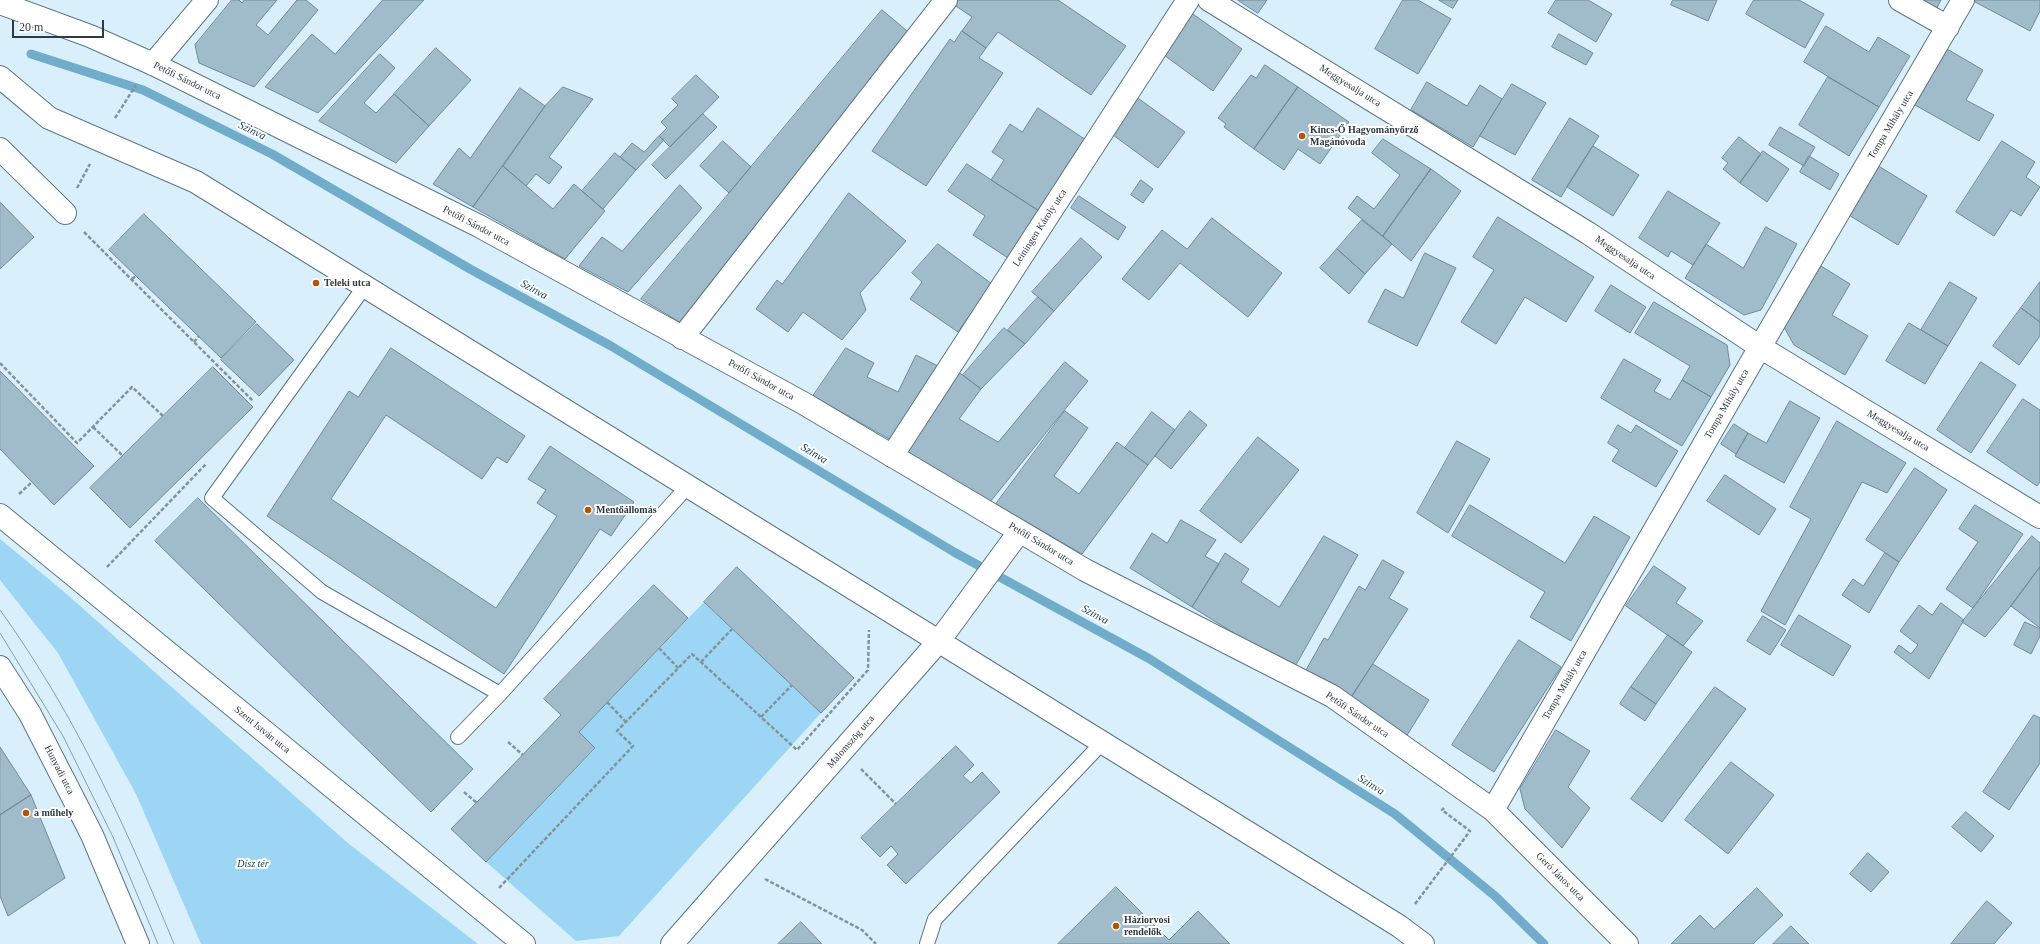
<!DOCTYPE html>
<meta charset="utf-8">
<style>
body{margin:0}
#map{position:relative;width:2040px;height:944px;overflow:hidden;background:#d9f0fc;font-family:"Times New Roman",serif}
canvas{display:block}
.scale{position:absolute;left:12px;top:20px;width:92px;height:18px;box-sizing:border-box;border:2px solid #2e3a40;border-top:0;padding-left:5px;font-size:12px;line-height:14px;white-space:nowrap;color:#2e3a40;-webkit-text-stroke:3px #fff;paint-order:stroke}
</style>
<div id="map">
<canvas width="2040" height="944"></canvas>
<div class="scale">20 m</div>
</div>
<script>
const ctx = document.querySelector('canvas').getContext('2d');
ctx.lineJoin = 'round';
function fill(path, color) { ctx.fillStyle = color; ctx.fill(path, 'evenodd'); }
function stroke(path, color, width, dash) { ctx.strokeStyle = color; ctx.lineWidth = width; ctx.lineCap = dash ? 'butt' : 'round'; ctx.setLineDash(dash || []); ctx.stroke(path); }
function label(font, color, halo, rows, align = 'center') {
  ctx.font = font + ' "Times New Roman",serif'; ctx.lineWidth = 4; ctx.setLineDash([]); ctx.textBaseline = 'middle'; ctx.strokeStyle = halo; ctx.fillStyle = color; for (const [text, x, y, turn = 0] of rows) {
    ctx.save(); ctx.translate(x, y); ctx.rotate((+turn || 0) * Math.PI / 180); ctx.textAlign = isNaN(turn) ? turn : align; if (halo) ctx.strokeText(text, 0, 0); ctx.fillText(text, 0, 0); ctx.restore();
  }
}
fill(new Path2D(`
 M0,539L62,590L349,844L478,944H201L136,794L58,653L0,580Z
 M704,602L821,713L619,936L576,941L486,862L595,749L579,732Z`), '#9dd6f5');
stroke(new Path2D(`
 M31,54L143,90L272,154L470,269L611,346L954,552L1148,658L1395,814L1495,896L1544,944`), '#71adcb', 9);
const building = new Path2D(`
 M232,0H239L242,3L244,0H277L256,25L268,35L297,0H306L318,10L254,87L199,63L195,45Z
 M383,0H424L318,113L265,87L312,34L335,54Z
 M956,0H1058L1126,46L1091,95L998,32L986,48L962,31L972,17L953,4Z
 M1238,0H1267L1258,13Z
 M1403,0H1418L1451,19L1418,74L1375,49Z
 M1439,0H1458L1453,8Z
 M1556,0H1588L1612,14L1596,42L1548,13Z
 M1673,0H1717L1708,21L1671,5Z
 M1754,0H1799L1824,14L1805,48L1746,14Z
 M1919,0H1941L1936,10Z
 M1976,0H2040V11L2030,31L1975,2Z
 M882,10L912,35L683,324L641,299Z
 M1193,14L1242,49L1213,91L1164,55Z
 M1826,26L1869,52L1878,37L1910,56L1879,107L1804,62Z
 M962,31L986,48L979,58L1003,73L926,186L872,151L950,39L954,42Z
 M1559,34L1593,53L1586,65L1552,47Z
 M436,48L471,80L429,126L394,94Z
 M1947,49L1983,70L1966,100L1994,115L1979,141L1915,105Z
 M380,54L395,68L364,103L376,113L394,94L429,126L396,163L319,121Z
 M1265,65L1298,87L1254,149L1224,127L1226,124L1218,118L1251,75L1256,78Z
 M696,75L719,97L670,147L659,136L667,128L661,122L678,105L672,99Z
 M1828,77L1879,107L1849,156L1799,125Z
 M1427,82L1467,106L1480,85L1502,99L1473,147L1411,110Z
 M1512,84L1546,103L1515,155L1480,136Z
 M563,87L593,99L549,157L562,167L549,184L536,174L526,186L503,166L545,106Z
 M1298,87L1349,122L1320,164L1298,149L1284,170L1254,149Z
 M520,88L545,106L473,207L433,184L459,148L470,158Z
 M1135,96L1185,132L1158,168L1109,132Z
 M1038,108L1086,140L1039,211L991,180L1004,160L992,152L1010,124L1022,132Z
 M703,114L717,127L666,179L652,165Z
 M1570,118L1599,136L1561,197L1532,180Z
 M1780,127L1815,147L1804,166L1769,145Z
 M659,136L664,140L636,170L620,157L632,143L644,152Z
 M1739,137L1761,154L1740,183L1723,169L1728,163L1722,158Z
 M1383,139L1431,169L1383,236L1348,208L1357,196L1374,209L1400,175L1372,153Z
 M723,141L751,167L729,193L700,166Z
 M2002,141L2035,162L2026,177L2040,187L2021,216L2011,210L1994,236L1956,212Z
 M1593,146L1639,175L1613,216L1567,187Z
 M1763,151L1789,169L1767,202L1740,183Z
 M615,153L636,170L603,209L582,191Z
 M1809,156L1839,174L1830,190L1800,172Z
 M967,164L1039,211L1008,258L973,235L985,216L948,191Z
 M1877,165L1927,196L1898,245L1847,214Z
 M503,166L553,209L574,184L605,211L565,259L473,207Z
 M1431,169L1461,191L1411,261L1383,236Z
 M1141,180L1153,189L1143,203L1131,195Z
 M680,185L702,208L628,292L579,266L602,237L622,251Z
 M1668,191L1720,223L1693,265L1671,251L1668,257L1639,238Z
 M849,193L906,241L860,293L866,310L842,340L803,312L788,332L756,309L777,280L782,284Z
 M1079,196L1126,227L1118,240L1071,208Z
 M0,202L34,237L0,269Z
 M144,214L256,322L221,358L109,250Z
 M1498,217L1594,277L1566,322L1525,297L1496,344L1461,322L1494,270L1473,257Z
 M1212,218L1282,273L1248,317L1180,263L1149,300L1122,279L1162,230L1187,249Z
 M1362,220L1392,244L1365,274L1337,249Z
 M1766,227L1797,244L1761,310L1744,315L1685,278L1706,244L1743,268Z
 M1081,238L1102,257L1054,311L1032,292Z
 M938,244L992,284L958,332L910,299L922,282L912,273Z
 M1337,249L1365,274L1349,294L1320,268Z
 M1425,253L1456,268L1417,346L1368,322L1385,289L1403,298Z
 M1821,266L1850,284L1832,315L1868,336L1845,375L1794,345L1784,327Z
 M1950,282L1977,298L1948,346L1921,330Z
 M2040,282V322L2021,308Z
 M1611,285L1646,307L1630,333L1595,311Z
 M1038,297L1054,311L1025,344L1008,330Z
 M1654,302L1727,345L1730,365L1711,397L1682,380L1690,366L1635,333Z
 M2021,308L2040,322V336L2019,365L1993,346Z
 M1909,323L1948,346L1925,384L1886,361Z
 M257,324L294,360L259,396L221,360Z
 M1004,328L1025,344L981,389L963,375Z
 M391,348L525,436L507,463L497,457L482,479L386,415L331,499L496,608L557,516L537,503L546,490L528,479L550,446L634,502L611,536L600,529L504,674L267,516L349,391L358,397Z
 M846,348L874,363L867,377L898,392L916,355L938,366L891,440L813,396Z
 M1624,359L1661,380L1654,391L1670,400L1682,380L1711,397L1682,446L1601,398Z
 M1065,362L1088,381L990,502L902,450L957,371L981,389L959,419L998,442Z
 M1981,362L2016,385L1971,453L1937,430Z
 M213,367L253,407L130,528L90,488Z
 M0,371L94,466L54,505L0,449Z
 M2023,399L2040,410V482L2037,486L1987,452Z
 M1790,401L1820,418L1784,483L1735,456L1748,433L1766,443Z
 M1065,411L1088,428L1054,476L1079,494L1117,442L1148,465L1082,554L996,504Z
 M1190,411L1207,425L1171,469L1155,456Z
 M1152,412L1175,430L1148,465L1125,448Z
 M1837,421L1906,463L1887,493L1862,482L1785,625L1761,611L1811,519L1790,507Z
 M1734,424L1748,433L1736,454L1721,444Z
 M1618,425L1631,433L1636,425L1678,451L1656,487L1612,461L1619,450L1608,443Z
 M1258,437L1299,470L1241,543L1200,511Z
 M1457,441L1490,459L1448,533L1417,513Z
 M1915,468L1947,490L1899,562L1866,540Z
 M1725,475L1776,509L1759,535L1707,501Z
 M198,498L473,769L431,812L155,541Z
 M1470,505L1565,563L1594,516L1630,537L1571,641L1530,617L1545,592L1452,536Z
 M1975,505L2023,534L1973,608L1946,589L1978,542L1959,529Z
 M1181,520L1216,540L1205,556L1219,564L1192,607L1130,568L1152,533L1167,543Z
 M1324,536L1358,555L1293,670L1192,607L1225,553L1249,569L1241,582L1279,607Z
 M2032,536L2040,543V567L2011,606L1985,637L1962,622Z
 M1885,553L1899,562L1869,613L1842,595L1853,579L1863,586Z
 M1383,560L1404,572L1389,598L1408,609L1347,704L1302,677L1324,638L1328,640L1359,586L1365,590Z
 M1654,566L1686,588L1676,603L1703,621L1683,646L1626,606Z
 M737,567L854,678L821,713L704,602Z
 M2040,567V628L2011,606Z
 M654,585L688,618L579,732L595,748L486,862L451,829L561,715L544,699Z
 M1941,603L1964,620L1929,679L1894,652L1899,645L1911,654L1918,645L1900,631L1919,605L1932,615Z
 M1799,615L1851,646L1833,676L1781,645Z
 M1763,616L1786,630L1770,655L1747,641Z
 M2025,622L2040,629V636L2031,654L2014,645Z
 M1668,635L1692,652L1656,704L1631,687Z
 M1519,640L1561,667L1494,772L1452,745Z
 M1373,664L1429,700L1404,740L1347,704Z
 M1631,687L1656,704L1645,721L1620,704Z
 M1715,687L1746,709L1662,822L1631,799Z
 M2034,715L2040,718V763L2009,810L1983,792Z
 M1556,730L1590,751L1568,787L1590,808L1562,848L1525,809L1520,789Z
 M956,746L974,765L963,776L971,783L982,772L1000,792L906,884L887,865L898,854L891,846L880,857L861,838Z
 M0,747L31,795L0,815Z
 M1731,762L1774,795L1728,854L1685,820Z
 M31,795L65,878L8,916L0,896V815Z
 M1966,812L1994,836L1981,852L1952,827Z
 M1868,853L1889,872L1871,892L1850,874Z
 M1116,887L1169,940L1198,911L1230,944H1058Z
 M1757,888L1783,915L1753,944H1671L1700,915L1714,929Z
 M1987,901L2012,923L1994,944H1951Z
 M801,922L822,944H778Z
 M1791,926L1809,944H1773Z`);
fill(building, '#a0bbca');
stroke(building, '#6f8a98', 1);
const lane = new Path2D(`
 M365,286L212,498L322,592L500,694L688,486
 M458,737L500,694
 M927,944L935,919L1102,743`);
const street = new Path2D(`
 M1209,0L1588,233L1760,347L2040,517
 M1900,0L1948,27
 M153,64L207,0
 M0,149L65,213
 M682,338L946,0
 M892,456L1188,0
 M1493,810L1760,347L1963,0
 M672,944L939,641L1019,532`);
const secondary = new Path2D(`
 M0,3L90,36L153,64L479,226L803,403L1085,570L1332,696L1493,810L1627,944
 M0,77L49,118L196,182L1399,926L1423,944
 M0,515L524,944
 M0,667L30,714L92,835L138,944`);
stroke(lane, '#5c7684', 16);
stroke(street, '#5c7684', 24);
stroke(secondary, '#5c7684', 24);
stroke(new Path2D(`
 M115,118L136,85
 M77,188L90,164
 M84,232L253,401
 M132,279L136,276
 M194,342L199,336
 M0,363L77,443L132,387L163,416
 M93,427L123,456
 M19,494L32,482
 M107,567L206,464
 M659,648L678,668
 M701,662L732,629
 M607,702L626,722
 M761,717L792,685
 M508,742L523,755
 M861,769L896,804
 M464,792L477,803
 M765,879L862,930L876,944
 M499,888L633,746L617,731L692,654L797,750L868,670L869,630
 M1415,904L1470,831L1442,810L1444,808`), '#82939c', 2.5, [4, 2]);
stroke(lane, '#fff', 14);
stroke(street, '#fff', 22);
stroke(secondary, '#fff', 22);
stroke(new Path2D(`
 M0,610C17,633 32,657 47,681C98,765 137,854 174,944
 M0,633L63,736L113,837L158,944`), '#8a9ca6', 1);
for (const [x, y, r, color] of [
 [1302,136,4,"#b25500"],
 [316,283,4,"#b25500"],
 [588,510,4,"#b25500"],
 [26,813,4,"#b25500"],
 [1116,926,4,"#b25500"]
]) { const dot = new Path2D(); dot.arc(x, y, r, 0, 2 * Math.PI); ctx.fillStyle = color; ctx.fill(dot); stroke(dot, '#fff', 1.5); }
label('10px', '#2e3a40', '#fff', [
 ["Petőfi Sándor utca",187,81,26],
 ["Meggyesalja utca",1350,86,32],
 ["Tompa Mihály utca",1891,125,-59],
 ["Petőfi Sándor utca",476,226,28],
 ["Leiningen Károly utca",1040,228,-57],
 ["Meggyesalja utca",1625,258,34],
 ["Petőfi Sándor utca",761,380,29],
 ["Tompa Mihály utca",1727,404,-60],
 ["Meggyesalja utca",1898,431,31],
 ["Petőfi Sándor utca",1041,544,31],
 ["Tompa Mihály utca",1565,685,-60],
 ["Petőfi Sándor utca",1357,715,34],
 ["Szent István utca",262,730,39],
 ["Malomszög utca",851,742,-49],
 ["Hunyadi utca",59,770,63],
 ["Geró János utca",1560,877,45]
]);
label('bold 10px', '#2e3a40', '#fff', [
 ["Kincs-Ő Hagyományőrző",1310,130],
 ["Magánóvoda",1310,142],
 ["Teleki utca",324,283],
 ["Mentőállomás",596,510],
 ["a műhely",34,813],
 ["Háziorvosi",1124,920],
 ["rendelők",1124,932]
], 'left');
label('italic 10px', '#114359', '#fff', [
 ["Dísz tér",253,864]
]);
label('italic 11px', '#083c52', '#fff', [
 ["Szinva",252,131,26],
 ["Szinva",534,290,29],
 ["Szinva",814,454,31],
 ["Szinva",1095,615,29],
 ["Szinva",1371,785,32]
]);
</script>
